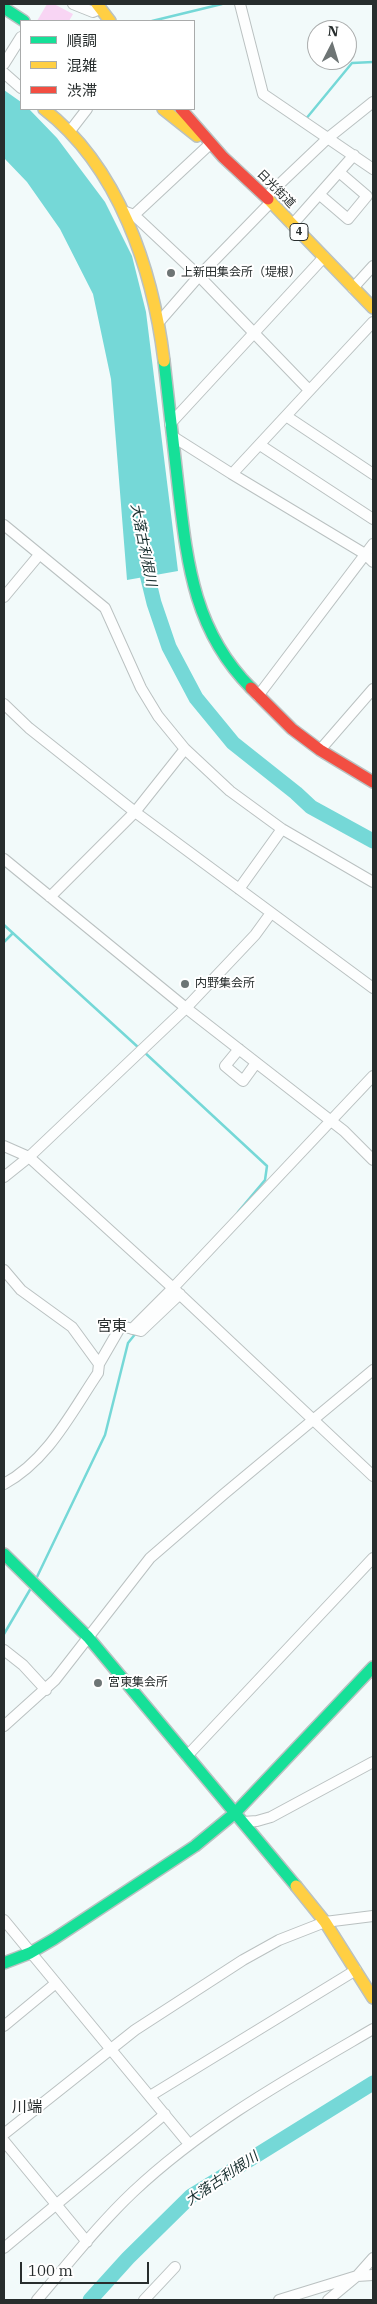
<!DOCTYPE html>
<meta charset="utf-8">
<style>
body{margin:0}
#map{position:relative;width:377px;height:2304px;overflow:hidden;background:#f2fafa;font-family:"IBM Plex Serif","Noto Sans JP",serif}
canvas{display:block}
.frame{position:absolute;inset:0;border:5px solid #272d2d;pointer-events:none}
.legend{position:absolute;left:20px;top:20px;width:175px;height:90px;box-sizing:border-box;background:#fff;border:1px solid #a9abab;margin:0;padding:6px 9px;list-style:none;font-size:15px;color:#272d2d}
.legend li{display:flex;align-items:center;gap:10px;height:25px}
.legend b{width:25px;border:1px solid #a9abab}
.north{position:absolute;left:307px;top:20px;width:50px;height:50px;box-sizing:border-box;background:#fff;border:1px solid #a9abab;border-radius:50%;rotate:5deg;font-size:14px;font-weight:700;line-height:20px;text-align:center;color:#272d2d}
.north::after{content:'';display:block;margin:auto;width:18px;height:22px;background:#6e7575;clip-path:polygon(50% 0,100% 100%,50% 72%,0 100%)}
.scale{position:absolute;left:20px;top:2262px;width:129px;height:22px;box-sizing:border-box;border:2px solid #272d2d;border-top:0;padding-left:6px;font-size:15px;line-height:18px;white-space:nowrap;color:#272d2d;-webkit-text-stroke:4px #fff;paint-order:stroke}
</style>
<div id="map">
<canvas width="377" height="2304"></canvas>
<div class="frame"></div>
<ul class="legend">
<li><b style="height:6px;background:#16e098"></b>順調</li>
<li><b style="height:6px;background:#ffcf43"></b>混雑</li>
<li><b style="height:6px;background:#f24e42"></b>渋滞</li>
</ul>
<div class="north">N</div>
<div class="scale">100 m</div>
</div>
<script>
const ctx = document.querySelector('canvas').getContext('2d');
ctx.lineJoin = 'round';
function fill(path, color) { ctx.fillStyle = color; ctx.fill(path, 'evenodd'); }
function stroke(path, color, width, dash) { ctx.strokeStyle = color; ctx.lineWidth = width; ctx.lineCap = dash ? 'butt' : 'round'; ctx.setLineDash(dash || []); ctx.stroke(path); }
function label(font, color, halo, rows, align = 'center') {
  ctx.font = font + ' "IBM Plex Serif","Noto Sans JP",serif'; ctx.lineWidth = 4; ctx.setLineDash([]); ctx.textBaseline = 'middle'; ctx.strokeStyle = halo; ctx.fillStyle = color; for (const [text, x, y, turn = 0] of rows) {
    ctx.save(); ctx.translate(x, y); ctx.rotate((+turn || 0) * Math.PI / 180); ctx.textAlign = isNaN(turn) ? turn : align; if (halo) ctx.strokeText(text, 0, 0); ctx.fillText(text, 0, 0); ctx.restore();
  }
}
fill(new Path2D(`
 M47,4H54L73,14L69,21H37Z`), '#f8d5f4');
fill(new Path2D(`
 M4,90L21,102V109H29L57,138L105,202L132,256L146,312L178,571L127,580L111,379L93,294L60,229L27,182L4,158Z`), '#75d8d7');
stroke(new Path2D(`
 M152,21L222,4
 M305,120L352,63L373,62
 M4,925L139,1048
 M4,942L13,933
 M143,1051L267,1166L265,1180L238,1212
 M36,1579L105,1435L128,1343L136,1333
 M4,1634L31,1588`), '#75d8d7', 2.5);
stroke(new Path2D(`
 M143,558L154,603L169,647L196,698L233,743L296,793L311,807L373,841
 M90,2300L128,2258L191,2196L373,2083`), '#75d8d7', 15);
const street = new Path2D(`
 M73,4L93,12L100,9
 M240,4L263,94L373,169
 M4,64L21,37
 M4,73L21,88
 M70,131L87,109
 M320,195L348,219L367,196L339,172
 M266,197L328,138L373,102
 M123,211L134,215L199,276L309,390
 M134,215L209,145
 M292,225L354,155
 M353,288L373,266
 M159,322L199,276L271,202
 M373,322L232,474L365,554L373,562
 M286,416L373,474
 M170,424L324,257
 M172,436L232,474
 M260,445L373,519
 M4,525L105,608L141,688L158,716L185,749L230,791L282,829L373,882
 M4,597L39,555
 M258,696L373,544
 M4,704L29,728L135,812L373,988
 M320,750L373,689
 M4,859L186,1008L344,1131L373,1160
 M239,889L282,829
 M50,897L135,812L185,749
 M239,1049L225,1066L243,1081L256,1063
 M4,1146L29,1157L173,1288L373,1476
 M4,1177L29,1157L186,1008L255,935L271,913
 M4,1270L21,1290L72,1327L99,1364
 M132,1329L173,1288L373,1076
 M4,1484C48,1460 71,1413 98,1373L99,1364L121,1326L141,1331L180,1294
 M4,1650L23,1665L46,1690
 M4,1726L55,1680L150,1558L224,1494L373,1370
 M187,1756L373,1558
 M243,1822L257,1821L271,1817L373,1762
 M4,1920L189,2144
 M4,2026L56,1983
 M150,2096L356,1970
 M4,2134L135,2030L243,1960L279,1940L325,1922L373,1916
 M4,2141L87,2242
 M4,2248L165,2114
 M37,2300C68,2264 98,2225 133,2192C204,2125 289,2078 373,2029
 M144,2300L175,2267
 M279,2300L357,2276L373,2258
 M328,2300L357,2276L373,2275`);
const fast = new Path2D(`
 M4,8L24,21
 M164,361C169,402 173,444 178,485C187,561 193,630 251,688
 M4,1554L88,1637L296,1886
 M4,1963L30,1953L54,1939L195,1846L235,1813L373,1667`);
const slow = new Path2D(`
 M97,4L110,21
 M44,109C119,167 153,270 164,361
 M163,109L197,136
 M268,199L373,308
 M296,1886L325,1922L373,1998`);
const jam = new Path2D(`
 M181,109L223,157L268,199
 M251,688L292,729L320,750L373,782`);
stroke(street, '#bac1c1', 12);
stroke(fast, '#bac1c1', 14);
stroke(slow, '#bac1c1', 14);
stroke(jam, '#bac1c1', 14);
stroke(street, '#fdfefe', 10);
stroke(fast, '#16e098', 11);
stroke(slow, '#ffcf43', 11);
stroke(jam, '#f24e42', 11);
for (const [x, y, r, color] of [
 [171,273,5,"#6e7575"],
 [185,984,5,"#6e7575"],
 [98,1683,5,"#6e7575"]
]) { const dot = new Path2D(); dot.arc(x, y, r, 0, 2 * Math.PI); ctx.fillStyle = color; ctx.fill(dot); stroke(dot, '#fff', 2); }
for (const [x, y, w] of [
 [299,232,18]
]) { const box = new Path2D(); box.roundRect(x - w / 2, y - 8.5, w, 17, 4); ctx.fillStyle = '#fff'; ctx.fill(box); stroke(box, '#272d2d', 1); }
label('bold 11px', '#272d2d', null, [
 ["4",299,232]
]);
label('12px', '#272d2d', '#fff', [
 ["日光街道",276,189,45]
]);
label('12px', '#272d2d', '#fff', [
 ["上新田集会所（堤根）",181,273],
 ["内野集会所",195,984],
 ["宮東集会所",108,1683]
], 'left');
label('italic 14px', '#182f2f', '#fff', [
 ["大落古利根川",143,545,79],
 ["大落古利根川",222,2179,-34]
]);
label('15px', '#272d2d', '#fff', [
 ["宮東",112,1327],
 ["川端",27,2108]
]);
</script>
